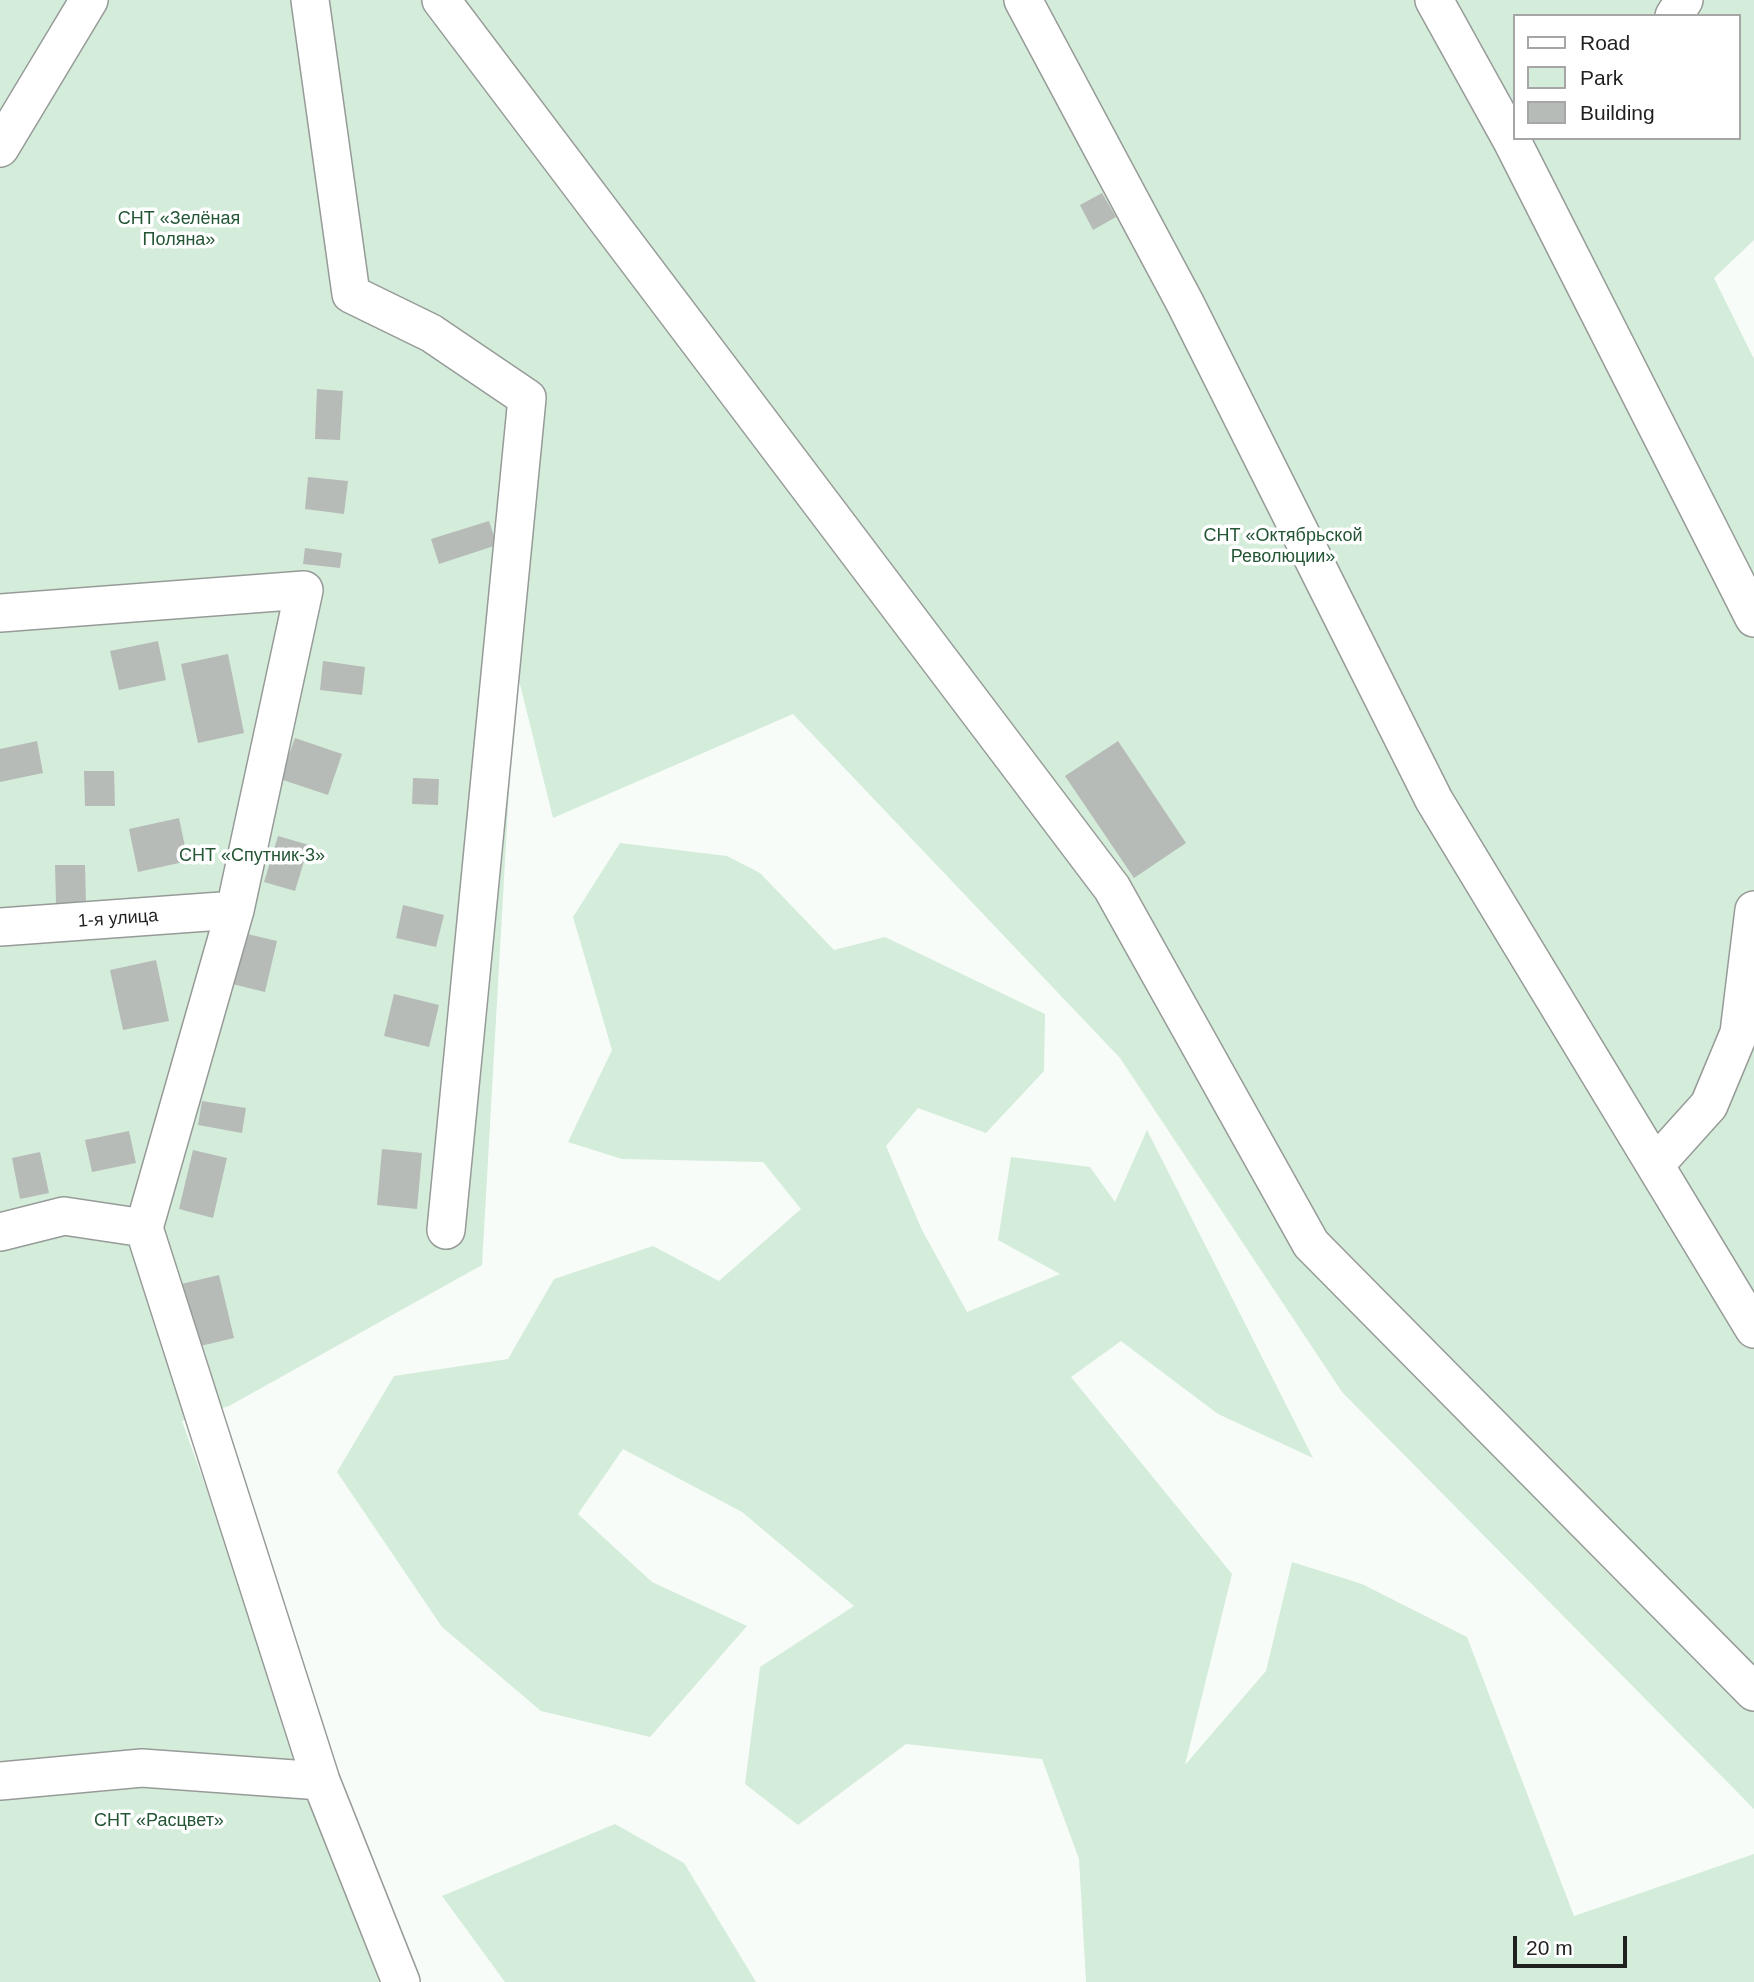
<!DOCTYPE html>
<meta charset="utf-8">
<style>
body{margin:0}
#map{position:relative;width:1754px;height:1982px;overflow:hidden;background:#f7fcf8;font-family:Arial,sans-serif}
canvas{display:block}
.legend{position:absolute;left:1513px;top:14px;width:228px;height:126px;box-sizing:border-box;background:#fff;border:2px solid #a5a6a5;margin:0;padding:9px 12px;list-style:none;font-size:21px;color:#1f211f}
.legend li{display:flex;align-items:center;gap:14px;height:35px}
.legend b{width:35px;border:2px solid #a5a6a5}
.scale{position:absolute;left:1513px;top:1936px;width:114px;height:32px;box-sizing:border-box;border:4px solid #1f211f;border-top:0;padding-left:9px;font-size:21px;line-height:24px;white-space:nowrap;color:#1f211f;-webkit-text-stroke:5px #fff;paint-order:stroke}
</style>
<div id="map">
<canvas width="1754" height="1982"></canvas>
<ul class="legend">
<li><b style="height:9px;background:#fff"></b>Road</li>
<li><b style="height:19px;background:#d4ecda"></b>Park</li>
<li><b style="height:19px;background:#b7bbb8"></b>Building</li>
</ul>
<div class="scale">20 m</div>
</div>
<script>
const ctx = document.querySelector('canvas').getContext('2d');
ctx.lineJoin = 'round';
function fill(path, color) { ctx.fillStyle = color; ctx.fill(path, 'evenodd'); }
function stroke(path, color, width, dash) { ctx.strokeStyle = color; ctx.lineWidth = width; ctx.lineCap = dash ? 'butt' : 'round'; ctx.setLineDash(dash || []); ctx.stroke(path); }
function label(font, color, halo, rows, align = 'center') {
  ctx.font = font + ' Arial,sans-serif'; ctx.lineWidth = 7; ctx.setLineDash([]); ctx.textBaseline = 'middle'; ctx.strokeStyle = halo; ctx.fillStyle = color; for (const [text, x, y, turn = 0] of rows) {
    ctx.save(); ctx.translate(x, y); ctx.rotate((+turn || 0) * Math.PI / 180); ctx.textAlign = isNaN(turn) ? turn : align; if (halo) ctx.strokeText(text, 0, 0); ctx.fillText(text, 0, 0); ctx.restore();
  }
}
fill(new Path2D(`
 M0,0H1754V240L1714,278L1754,359V1809L1342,1392L1120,1058L793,714L553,818L516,668L482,1265L229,1406L182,1421L384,1982H0ZM1514,16H1738V138H1514Z
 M620,843L727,856L760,873L834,950L885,937L1045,1014L1044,1071L986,1133L918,1108L886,1146L922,1230L967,1312L1060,1274L998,1240L1011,1157L1090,1167L1115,1202L1147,1130L1313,1458L1218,1414L1121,1341L1071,1377L1232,1574L1185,1765L1266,1671L1292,1562L1362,1584L1467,1637L1574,1916L1754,1854V1982H1086L1079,1859L1042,1759L906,1744L798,1825L745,1784L760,1667L854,1606L742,1512L623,1449L578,1514L652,1582L747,1626L650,1737L541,1711L442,1627L337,1472L394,1376L508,1359L554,1279L653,1246L719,1281L801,1209L763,1162L622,1159L568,1142L612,1050L573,917Z
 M615,1824L684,1863L756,1982H505L442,1896Z`), '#d4ecda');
fill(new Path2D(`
 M1102,193L1116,217L1093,230L1080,205Z
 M317,389L343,391L340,440L315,439Z
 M308,477L348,481L344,514L305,509Z
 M489,521L497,545L439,564L431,539Z
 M305,548L342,553L340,568L303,564Z
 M158,641L166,680L119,690L110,651Z
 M228,654L244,733L198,743L181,664Z
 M323,661L365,667L362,695L320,690Z
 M295,738L342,754L328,795L280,779Z
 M37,741L43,773L0,782V749Z
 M1118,741L1186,843L1134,878L1065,776Z
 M84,771H114L115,806H85Z
 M413,778L439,779L438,805L412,804Z
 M179,818L188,861L138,872L129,829Z
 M278,836L309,845L295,891L264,882Z
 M55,865H85L86,903H56Z
 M403,905L444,915L436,947L396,938Z
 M243,933L277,941L265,992L232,984Z
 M156,960L169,1021L123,1030L110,970Z
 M394,994L439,1005L429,1047L384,1036Z
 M202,1101L246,1108L242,1133L198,1125Z
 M129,1131L136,1163L92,1172L85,1140Z
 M382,1149L422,1153L417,1209L377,1205Z
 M193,1150L227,1158L213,1218L179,1209Z
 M40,1152L49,1193L20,1199L12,1158Z
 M219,1275L234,1338L192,1348L177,1285Z`), '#b7bbb8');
const minor = new Path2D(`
 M310,0L351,294L431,333L527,398L446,1230
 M441,0L1112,888L1311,1244L1754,1692
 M1023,0L1185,303L1434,800L1754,1329
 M1434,0L1511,139L1754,618
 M1674,16L1684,0
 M0,148L89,0
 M0,613L304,590L235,910L144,1228L321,1781L401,1982
 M0,927L235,910
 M1655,1165L1709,1105L1739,1033L1754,910
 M0,1232L64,1216L144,1228
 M0,1781L142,1768L321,1781`);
stroke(minor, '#979b98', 40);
stroke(minor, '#fff', 37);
label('18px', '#245636', '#fff', [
 ["СНТ «Зелёная",179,219],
 ["Поляна»",179,240],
 ["СНТ «Октябрьской",1283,536],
 ["Революции»",1283,557],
 ["СНТ «Спутник-3»",252,856],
 ["СНТ «Расцвет»",159,1821]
]);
label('18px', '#1f211f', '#fff', [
 ["1-я улица",118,919,-4]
]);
</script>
